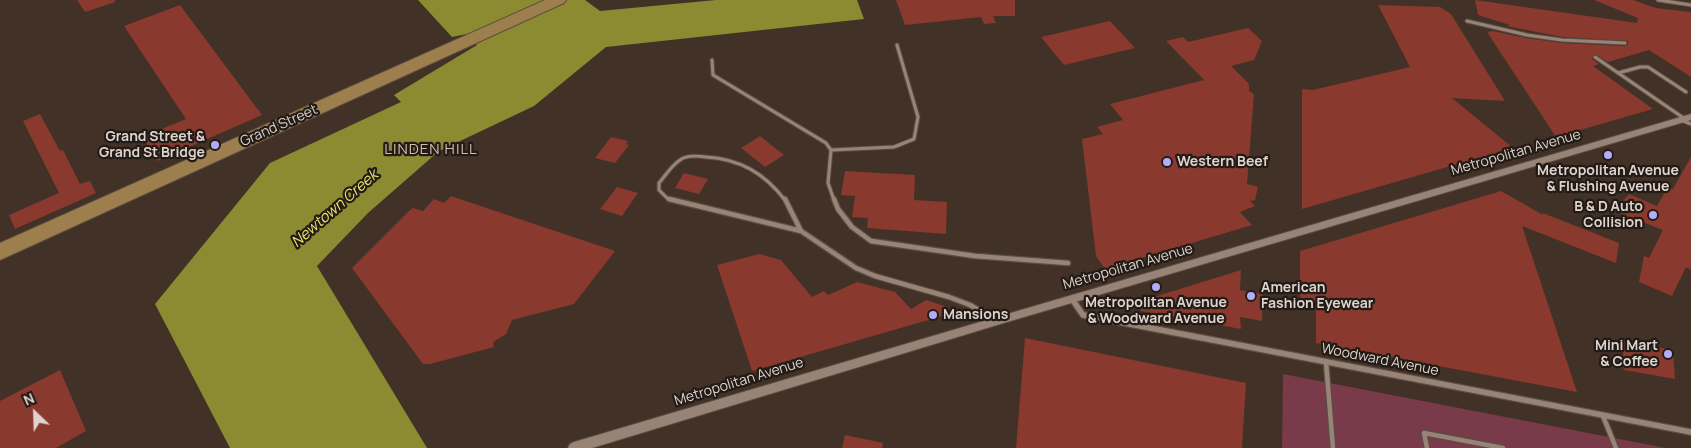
<!DOCTYPE html>
<style>
body{margin:0}
#map{position:relative;width:1691px;height:448px;overflow:hidden;background:#423126;font-family:Manrope,sans-serif}
canvas{display:block}
.north{position:absolute;left:10px;top:388px;width:50px;height:50px;-webkit-text-stroke:4px #221b16;paint-order:stroke;rotate:336deg;font-size:14px;font-weight:700;line-height:20px;text-align:center;color:#dfd4cd}
.north::after{content:'';display:block;margin:auto;width:18px;height:22px;background:#dfd4cd;clip-path:polygon(50% 0,100% 100%,50% 72%,0 100%)}
</style>
<div id="map">
<canvas width="1691" height="448"></canvas>
<div class="north">N</div>
</div>
<script>
const ctx = document.querySelector('canvas').getContext('2d');
ctx.lineJoin = 'round';
function fill(path, color) { ctx.fillStyle = color; ctx.fill(path, 'evenodd'); }
function stroke(path, color, width, dash) { ctx.strokeStyle = color; ctx.lineWidth = width; ctx.lineCap = dash ? 'butt' : 'round'; ctx.setLineDash(dash || []); ctx.stroke(path); }
function label(font, color, halo, rows, align = 'center') {
  ctx.font = font + ' Manrope,sans-serif'; ctx.lineWidth = 4.5; ctx.setLineDash([]); ctx.textBaseline = 'middle'; ctx.strokeStyle = halo; ctx.fillStyle = color; for (const [text, x, y, turn = 0] of rows) {
    ctx.save(); ctx.translate(x, y); ctx.rotate((+turn || 0) * Math.PI / 180); ctx.textAlign = isNaN(turn) ? turn : align; if (halo) ctx.strokeText(text, 0, 0); ctx.fillText(text, 0, 0); ctx.restore();
  }
}
fill(new Path2D(`
 M1283,374L1666,448H1282Z`), '#793a4a');
fill(new Path2D(`
 M418,0H585L600,11L716,0H857L864,19L606,47L534,106L439,151L368,213L317,266L427,448H230L155,304L270,163L401,102L394,95L477,45L467,34L452,37Z`), '#8d8b31');
fill(new Path2D(`
 M77,0H115V2L85,12Z
 M896,0H1015V16H993L996,23L984,24L981,17L905,25Z
 M1475,0L1637,23L1638,18L1594,0H1633L1656,8L1691,12V77L1649,50L1608,62L1594,54L1592,59L1599,64L1593,66L1653,109L1556,137L1487,32L1493,31L1526,38L1562,43L1625,46L1628,44V41L1562,37L1506,26L1510,25L1478,15Z
 M180,5L262,115L157,161L142,137L186,119L124,26Z
 M1378,5L1440,7L1451,14L1505,101L1452,98L1513,148L1302,209V89L1313,90L1410,67Z
 M1110,21L1135,48L1064,65L1041,37Z
 M1248,28L1262,41L1254,60L1231,66L1249,84V91L1254,94L1247,184L1258,187L1255,200L1250,201L1255,206L1240,212L1252,225L1105,269L1096,256L1082,139L1103,134L1097,127L1123,120L1110,104L1204,80L1166,41L1183,37L1188,42Z
 M40,114L60,151L63,150L80,184L90,181L96,193L15,229L9,215L59,193L23,121Z
 M760,136L784,155L765,167L741,148Z
 M611,137L628,141L626,144L629,145L615,163L595,158Z
 M1691,157V270L1686,267L1672,296L1639,282L1644,256L1649,258L1663,230L1614,211L1629,194L1657,206L1668,187L1673,189Z
 M845,171L915,175L914,200L947,202L946,234L867,228L868,218L852,217L855,196L841,195Z
 M684,173L708,179L699,194L675,188Z
 M617,187L638,193L622,216L600,209Z
 M1501,191L1543,215V213L1619,243L1616,263L1522,226L1577,392L1316,343V309L1300,306V251Z
 M451,196L615,251L574,304L512,320L506,334L493,342L494,347L430,364H423L352,268L410,210L413,208L423,211L434,199L444,203Z
 M759,254L781,260L812,297L824,291L828,295L857,282L895,292L911,309L926,300L944,306L949,314L752,371L717,265Z
 M1241,270L1240,290L1263,294L1262,321L1240,317L1241,329L1141,311V301Z
 M1025,338L1246,383L1242,448H1016Z
 M1618,340L1673,350L1675,379L1624,370L1619,354L1624,355Z
 M60,370L86,431L56,448H0V401Z
 M845,435L883,443L882,448H842Z`), '#89392e');
const laneFar1 = new Path2D(`
 M1658,0L1691,5
 M1467,21L1527,35L1562,40L1625,43
 M1595,57L1685,119
 M712,60L713,75L826,143L831,150L828,183L834,200
 M1618,73L1640,67H1648L1686,92
 M1681,120L1691,124
 M831,150L894,147L914,139L918,117L897,45
 M674,200L667,198L659,190V183C665,176 672,165 680,160C686,155 699,156 706,157C740,159 764,173 785,200`);
const lane = new Path2D(`
 M669,199L801,231
 M785,199L801,231
 M834,199L838,209L852,227L871,241L975,256L1068,263
 M801,231L856,268L875,276L949,297L970,305L997,321
 M1326,362L1333,448
 M1603,416L1616,448
 M1427,448L1424,433L1503,448`);
const street = new Path2D(`
 M1072,299L1083,315L1691,432`);
const secondary = new Path2D(`
 M1691,114V120L997,325L592,448H568L570,444L574,442L997,317Z`);
const primary = new Path2D(`
 M545,0H566L564,3L0,260V243Z`);
stroke(laneFar1, '#5b4d43', 5);
stroke(lane, '#5b4d43', 7);
stroke(street, '#5b4d43', 8);
stroke(secondary, '#5b4d43', 2);
stroke(primary, '#5b4d43', 2);
stroke(laneFar1, '#978477', 3);
stroke(lane, '#978477', 4.5);
stroke(street, '#978477', 5.5);
fill(secondary, '#978477');
fill(primary, '#9c7f4d');
for (const [x, y, r, color] of [
 [215,145,5,"#b3adf9"],
 [1608,155,5,"#b3adf9"],
 [1167,162,5,"#b3adf9"],
 [1653,215,5,"#b3adf9"],
 [1156,287,5,"#b3adf9"],
 [1251,296,5,"#b3adf9"],
 [933,315,5,"#b3adf9"],
 [1668,354,5,"#b3adf9"]
]) { const dot = new Path2D(); dot.arc(x, y, r, 0, 2 * Math.PI); ctx.fillStyle = color; ctx.fill(dot); stroke(dot, '#221b16', 2); }
label('14px', '#dfd4cd', '#221b16', [
 ["Grand Street",279,126,-24],
 ["Metropolitan Avenue",1516,153,-16],
 ["Metropolitan Avenue",1128,267,-16],
 ["Woodward Avenue",1380,360,11],
 ["Metropolitan Avenue",739,382,-17]
]);
label('bold 14px', '#dfd4cd', '#221b16', [
 ["Grand Street &",205,137],
 ["Grand St Bridge",205,153],
 ["Western Beef",1177,162,"left"],
 ["Metropolitan Avenue",1608,171,"center"],
 ["& Flushing Avenue",1608,187,"center"],
 ["B & D Auto",1643,207],
 ["Collision",1643,223],
 ["American",1261,288,"left"],
 ["Fashion Eyewear",1261,304,"left"],
 ["Metropolitan Avenue",1156,303,"center"],
 ["& Woodward Avenue",1156,319,"center"],
 ["Mansions",943,315,"left"],
 ["Mini Mart",1658,346],
 ["& Coffee",1658,362]
], 'right');
ctx.letterSpacing = '1px';
label('15px', '#d1bcaf', '#221b16', [
 ["LINDEN HILL",431,150]
]);
ctx.letterSpacing = '0px';
label('italic 15px', '#e9e66f', '#221b16', [
 ["Newtown Creek",335,209,-41]
]);
</script>
